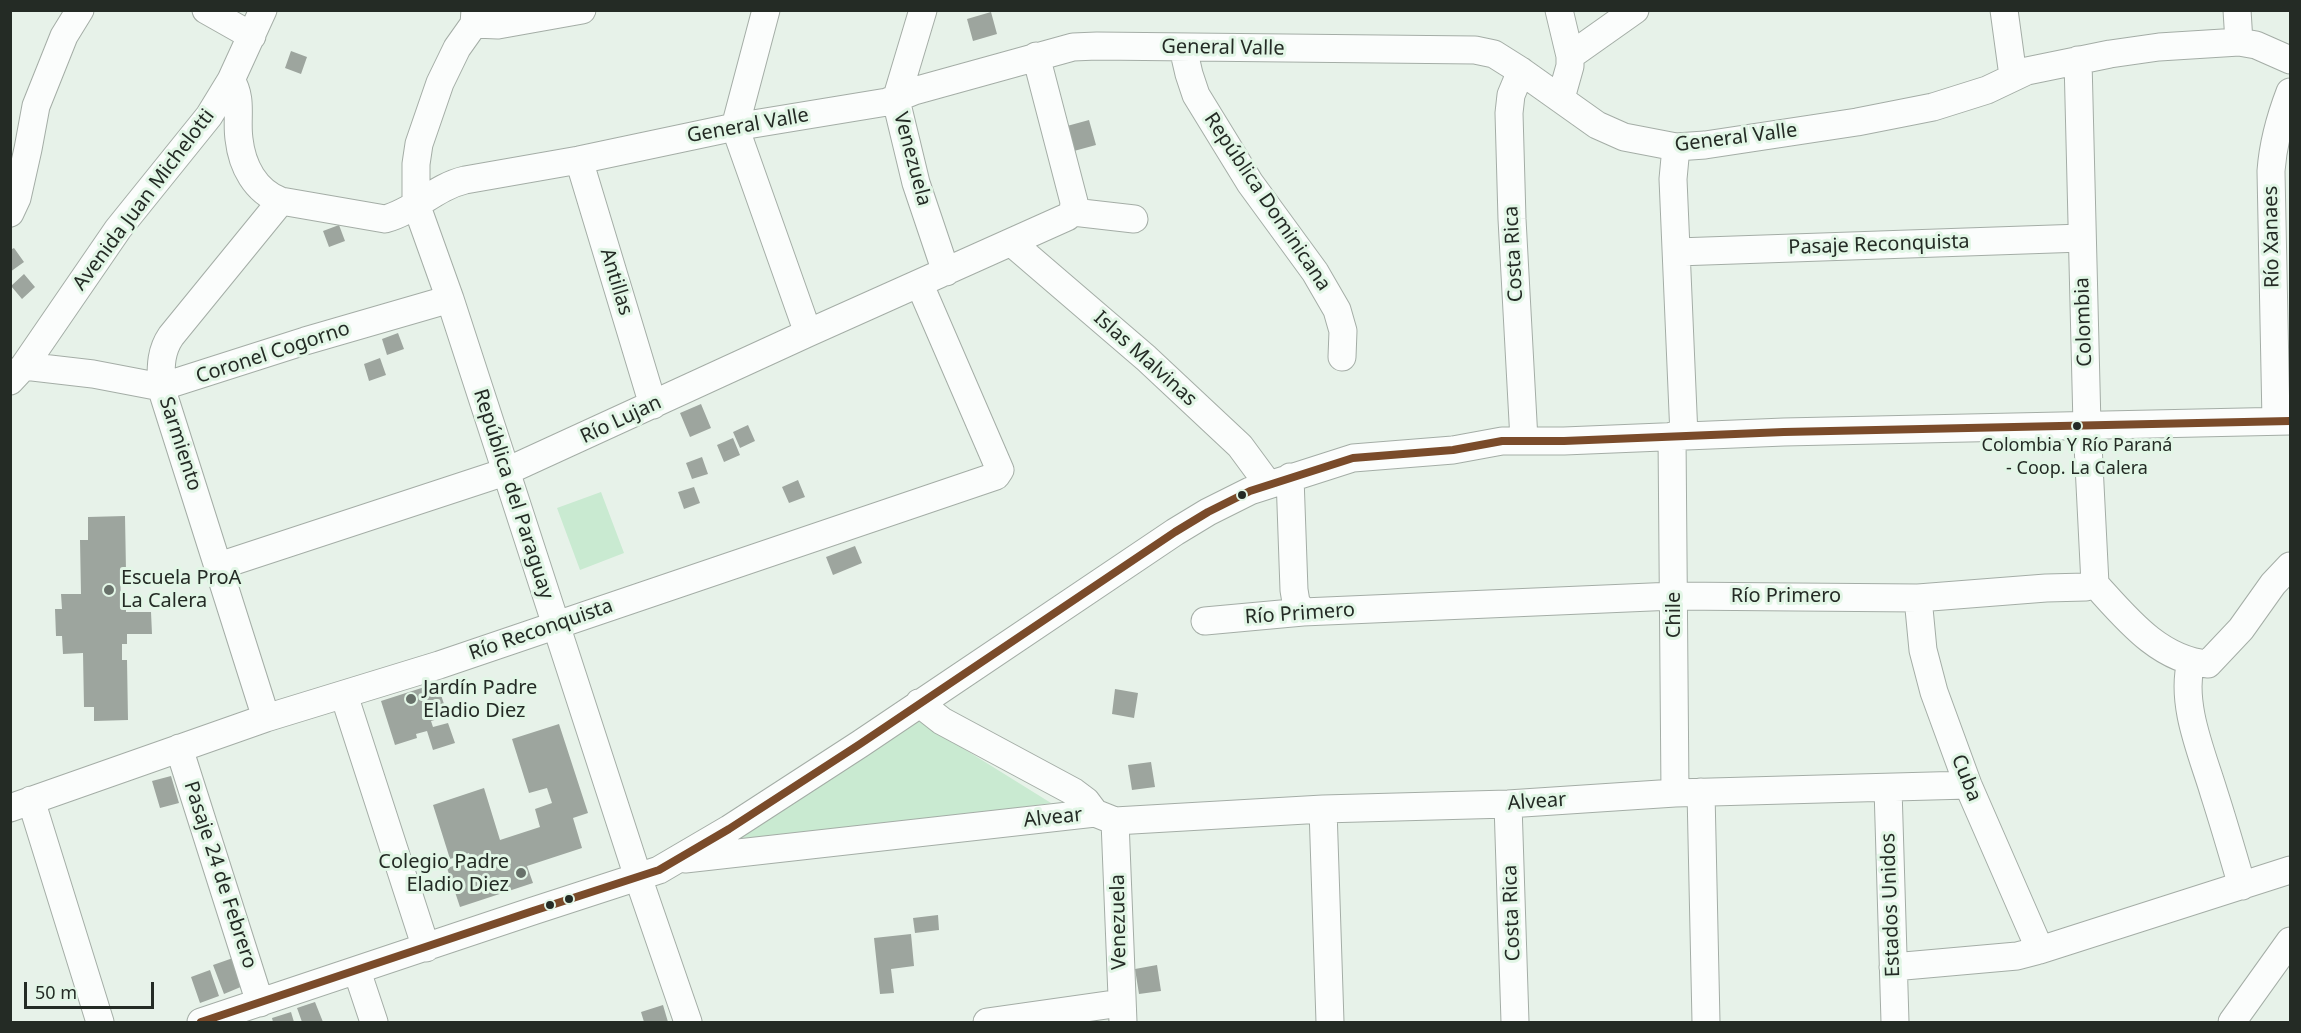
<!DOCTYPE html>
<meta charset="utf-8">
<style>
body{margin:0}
#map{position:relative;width:2301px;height:1033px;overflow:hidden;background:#e7f2e9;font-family:"Noto Sans",sans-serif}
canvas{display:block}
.frame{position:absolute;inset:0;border:12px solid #242b25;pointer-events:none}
.scale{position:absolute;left:24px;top:982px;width:130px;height:27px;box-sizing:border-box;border:3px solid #242b25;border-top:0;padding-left:8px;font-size:18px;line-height:21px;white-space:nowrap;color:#242b25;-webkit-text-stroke:4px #e2f6e6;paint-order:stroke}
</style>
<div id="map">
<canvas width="2301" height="1033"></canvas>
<div class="frame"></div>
<div class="scale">50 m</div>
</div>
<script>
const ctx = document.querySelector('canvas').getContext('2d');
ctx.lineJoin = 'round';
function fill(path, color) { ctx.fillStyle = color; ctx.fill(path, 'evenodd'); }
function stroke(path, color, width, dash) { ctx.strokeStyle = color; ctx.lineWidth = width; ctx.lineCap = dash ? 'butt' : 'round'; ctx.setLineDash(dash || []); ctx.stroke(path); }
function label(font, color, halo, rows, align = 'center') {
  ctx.font = font + ' "Noto Sans",sans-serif'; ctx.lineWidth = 6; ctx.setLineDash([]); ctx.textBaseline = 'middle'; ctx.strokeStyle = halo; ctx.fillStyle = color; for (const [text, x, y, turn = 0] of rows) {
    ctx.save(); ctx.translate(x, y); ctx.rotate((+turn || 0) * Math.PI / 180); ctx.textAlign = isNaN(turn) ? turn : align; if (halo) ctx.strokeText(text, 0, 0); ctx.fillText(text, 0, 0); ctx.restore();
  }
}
fill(new Path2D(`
 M601,492L624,553L580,570L557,508Z
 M919,721L1051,803L717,849Z`), '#c9ead1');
fill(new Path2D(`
 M991,12L997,34L973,41L967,19Z
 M291,51L307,57L301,74L285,68Z
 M1089,120L1096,145L1074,151L1067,126Z
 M339,225L345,241L329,247L323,231Z
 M14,248L24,262L10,272V250Z
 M24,274L35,287L22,299L11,286Z
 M398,333L404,349L387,355L382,339Z
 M380,358L386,375L369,381L364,364Z
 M701,404L711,428L690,437L680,413Z
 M748,425L755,441L740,448L733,432Z
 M733,438L740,455L724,462L717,445Z
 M702,457L708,474L692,479L686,463Z
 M798,480L805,497L789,503L782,487Z
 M694,487L700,503L684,509L678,492Z
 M125,516L126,571H120L121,604H126V612H151L152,634H127V644H122V660H127L128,720L94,721V707H84L83,653L63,654L62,636H56L55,609H62L61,594H81L80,540H88V517Z
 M855,546L862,563L833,575L826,557Z
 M437,683L448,716L431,721L433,727L448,723L455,743L433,750L427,731L416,734L417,738L395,745L381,701Z
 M1115,689L1138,693L1134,718L1112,714Z
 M559,724L588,813L573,818L582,848L527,866L533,883L460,907L447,868L472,860L469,853L450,859L433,805L484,788L500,840L540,827L535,809L552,803L547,788L529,793L512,739Z
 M1151,762L1155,787L1132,790L1128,765Z
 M171,776L179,803L160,808L152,781Z
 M938,915L939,930L915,933L913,918Z
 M911,934L914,966L891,969L894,993L880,994L874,938Z
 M233,958L243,986L224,994L213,965Z
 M1157,965L1161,991L1139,994L1135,969Z
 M210,970L219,996L200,1003L191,977Z
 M315,1002L323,1022H302L297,1008Z
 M663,1005L668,1022H644L641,1012Z
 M291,1012L294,1022H273L272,1018Z`), '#9da59e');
const minor = new Path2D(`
 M206,10L252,36
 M475,10L474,24L457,48L440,83L419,144L416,164V204L450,299L638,877L688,1022
 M766,10L735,127L808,333
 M923,10L896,100L916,183L946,272
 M1559,10L1570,56V66L1561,98
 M2004,10L2013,76
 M2237,10L2239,42
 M474,24L498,25L582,10
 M1183,48L1189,74L1196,95L1250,183L1315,272L1337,310L1343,331L1342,357
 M1570,56L1635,10
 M2078,60L2087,425L2095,584
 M1521,71L1511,95L1509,113L1512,219L1524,440
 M231,80C243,99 236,118 239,139C242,166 255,191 281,201L385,219C415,211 435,187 465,180L579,160L735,127L887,102L914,91L1073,47L1097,46L1475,50L1494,54L1521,71L1597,125L1624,137L1676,147L1705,145L1857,122L1933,107L1987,90L2027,71L2110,54L2159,47L2239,42L2256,45L2290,60
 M1676,147L1673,179L1684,436
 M579,160L653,405
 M1073,212L1134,219
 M10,213L17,198L28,149L36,106L64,36L80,10
 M1012,243L1146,358L1240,446L1268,484
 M1677,252L2082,238
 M24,366L93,374L161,387L305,341L450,299
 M10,381L24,366L118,229L209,116L231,80L263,10
 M2276,421L2271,171C2273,143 2280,118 2290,92
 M1672,436L1675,793
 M1290,477L1294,590L1296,602L1303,612
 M219,566L505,472L808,333L1067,217L1073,212L1074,202L1036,56
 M1918,598L1923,650L1934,692L1968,785L2040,950
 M1205,621L1303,612L1674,596L1918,598L2046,588L2086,587L2095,584C2126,618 2159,660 2208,664L2241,629L2273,584L2290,566
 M2191,662C2180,704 2202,753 2214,793C2224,824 2233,855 2242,886
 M344,695L426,948
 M919,703L942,721L1074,792L1086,801L1095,813
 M266,718L161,387C161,368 160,352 171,336L281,201
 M179,748L260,1003
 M1888,788L1895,1022
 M1701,792L1706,1022
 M31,800L100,1022
 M1508,804L1515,1022
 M10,808L266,718L439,665L996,476L1000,470L920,285
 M1323,809L1330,1022
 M1115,821L1123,1022
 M685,859L1095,813L1115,821L1323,809L1508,804L1675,793L1968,785
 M1893,967L2017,956L2040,950L2290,870
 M357,971L374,1022
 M201,1022L533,911L659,870L729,829L860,744L1175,532L1208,512L1250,491L1353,458L1453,450L1502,441H1564L1784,432L2290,421
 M987,1022L1121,1003
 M2232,1022L2290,941`);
stroke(minor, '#a4ada6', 29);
stroke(minor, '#fbfdfc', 27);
stroke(new Path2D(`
 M201,1022L533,911L659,870L729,829L860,744L1175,532L1208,512L1250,491L1353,458L1453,450L1502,441H1564L1784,432L2290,421`), '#7a4b2a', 8);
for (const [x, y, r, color] of [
 [2077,426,5,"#242b25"],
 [1242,495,5,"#242b25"],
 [109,590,6,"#68716a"],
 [411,699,6,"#68716a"],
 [521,873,6,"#68716a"],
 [569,899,5,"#242b25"],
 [550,905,5,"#242b25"]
]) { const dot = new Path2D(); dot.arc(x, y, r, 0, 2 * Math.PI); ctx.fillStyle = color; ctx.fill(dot); stroke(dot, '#e2f6e6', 2); }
label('18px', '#242b25', '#e2f6e6', [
 ["Colombia Y Río Paraná",2077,446],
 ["- Coop. La Calera",2077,469]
]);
label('20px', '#242b25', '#e2f6e6', [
 ["General Valle",1223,48,1],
 ["General Valle",748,126,-10],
 ["General Valle",1736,138,-7],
 ["Venezuela",912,159,75],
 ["Avenida Juan Michelotti",144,200,-53],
 ["República Dominicana",1267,202,56],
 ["Río Xanaes",2272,237,-91],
 ["Pasaje Reconquista",1879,245,-2],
 ["Costa Rica",1514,254,-93],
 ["Antillas",616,282,73],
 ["Colombia",2084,322,-92],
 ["Coronel Cogorno",273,353,-18],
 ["Islas Malvinas",1145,359,42],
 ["Río Lujan",621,420,-25],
 ["Sarmiento",180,444,72],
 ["República del Paraguay",513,494,72],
 ["Río Primero",1786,596],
 ["Río Primero",1300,614,-4],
 ["Chile",1674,615,-90],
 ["Río Reconquista",541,630,-19],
 ["Cuba",1966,778,68],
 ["Alvear",1537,802,-4],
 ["Alvear",1053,818,-6],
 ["Pasaje 24 de Febrero",220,875,72],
 ["Estados Unidos",1891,905,-92],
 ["Costa Rica",1512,913,-92],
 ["Venezuela",1119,922,-91]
]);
label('20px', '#242b25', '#e2f6e6', [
 ["Escuela ProA",121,578],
 ["La Calera",121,601],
 ["Jardín Padre",423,688],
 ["Eladio Diez",423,711],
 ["Colegio Padre",509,862,"right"],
 ["Eladio Diez",509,885,"right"]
], 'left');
</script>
